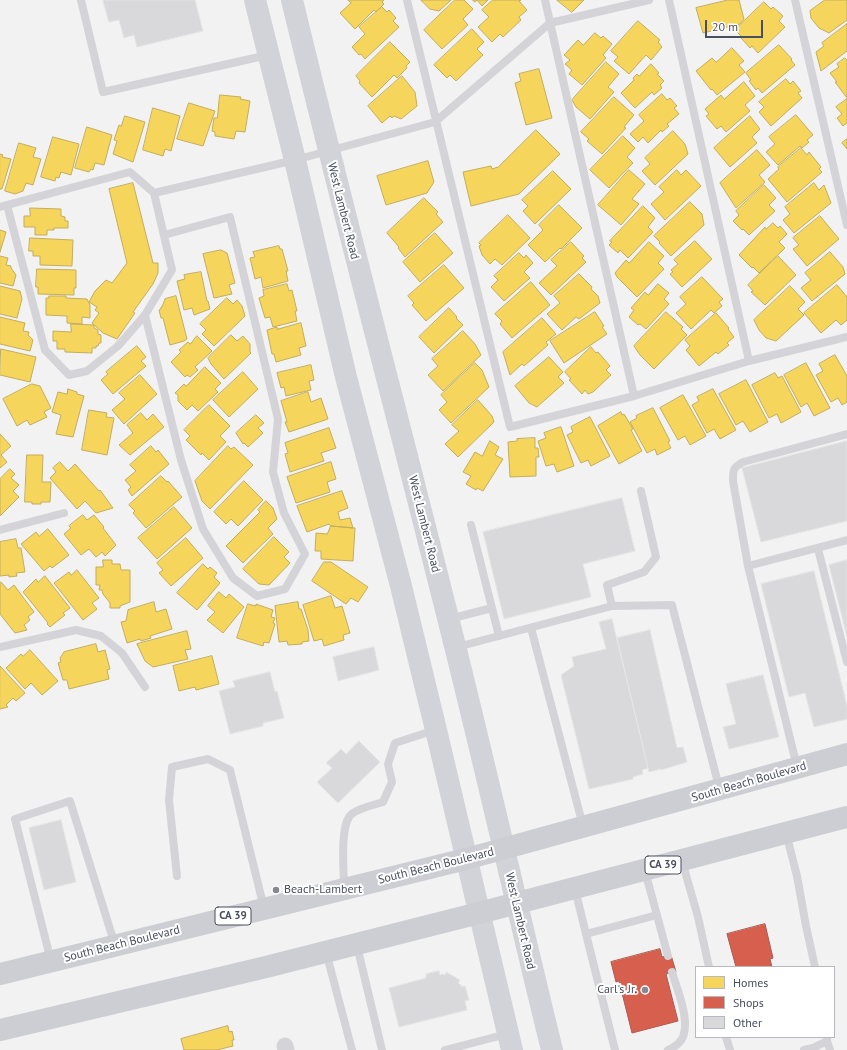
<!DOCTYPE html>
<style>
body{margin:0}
#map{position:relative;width:847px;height:1050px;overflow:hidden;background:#f3f2f2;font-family:"PT Sans",sans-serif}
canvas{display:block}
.legend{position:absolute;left:695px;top:966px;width:140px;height:72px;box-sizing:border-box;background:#fff;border:1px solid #b6b9bf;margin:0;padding:5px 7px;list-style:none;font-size:12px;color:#484f60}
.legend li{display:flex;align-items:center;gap:8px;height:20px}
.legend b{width:20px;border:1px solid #b6b9bf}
.scale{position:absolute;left:705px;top:20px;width:58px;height:18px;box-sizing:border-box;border:2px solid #484f60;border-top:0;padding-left:5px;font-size:12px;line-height:14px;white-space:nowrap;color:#484f60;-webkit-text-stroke:3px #fff;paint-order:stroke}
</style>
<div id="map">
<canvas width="847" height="1050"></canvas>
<ul class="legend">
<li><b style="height:11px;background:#f6d55c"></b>Homes</li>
<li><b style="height:11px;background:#d6604d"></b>Shops</li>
<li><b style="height:11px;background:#d9d9db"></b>Other</li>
</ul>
<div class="scale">20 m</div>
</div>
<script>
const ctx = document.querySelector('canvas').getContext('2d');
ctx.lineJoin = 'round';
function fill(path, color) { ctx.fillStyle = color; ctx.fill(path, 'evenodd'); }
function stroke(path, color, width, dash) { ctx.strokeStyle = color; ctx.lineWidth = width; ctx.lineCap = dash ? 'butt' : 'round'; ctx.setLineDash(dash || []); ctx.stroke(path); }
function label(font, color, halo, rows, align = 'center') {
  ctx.font = font + ' "PT Sans",sans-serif'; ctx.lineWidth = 4; ctx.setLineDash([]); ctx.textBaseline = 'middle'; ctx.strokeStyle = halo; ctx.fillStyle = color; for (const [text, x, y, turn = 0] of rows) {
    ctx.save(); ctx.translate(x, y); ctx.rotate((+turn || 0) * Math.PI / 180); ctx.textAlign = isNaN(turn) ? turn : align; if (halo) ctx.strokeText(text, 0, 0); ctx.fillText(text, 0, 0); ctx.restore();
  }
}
const homes = new Path2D(`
 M348,0H384L382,2L384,4L376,12L374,10L355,29L340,13L351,3Z
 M421,0H451L439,11L430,9Z
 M455,0H464L473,9L463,19L468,25L442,49L424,30Z
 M473,0H488L482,6L477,0L475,2Z
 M493,0H521L519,1L527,10L519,17L521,20L503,37L500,34L492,42L478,27L489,17L482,10Z
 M557,0H584L572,12Z
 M728,0H739L744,19L740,24L703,33L696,8Z
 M825,0H847V20L829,33L819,28L811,18L810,11Z
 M764,2L771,9L773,7L783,16L779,21L785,27L758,53L752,46L750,48L741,38L742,37L735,30Z
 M382,7L387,12L389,10L396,18L393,21L399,27L365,59L361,54L359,55L352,47L365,34L359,27Z
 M638,21L660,40L658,42L662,47L651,60L646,55L629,74L614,61L618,57L611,51Z
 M847,24V51L821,71L816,52L824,46L822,43Z
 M472,29L484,42L477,49L483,55L456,81L450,75L447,78L434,65Z
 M595,33L601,38L603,36L612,44L603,55L606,58L582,85L569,74L572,70L565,64L570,60L564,55L578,40L583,45Z
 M390,42L410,62L406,66L407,68L397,78L394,75L372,97L359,83L360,81L356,76Z
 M779,45L792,59L791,60L795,65L762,93L758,88L756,90L749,81L751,80L746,73Z
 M732,48L744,61L739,65L745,72L717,95L712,89L711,90L696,71L712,58L716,62Z
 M845,58L847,60V98L835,82H837L830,73L839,67L837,64Z
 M606,62L619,74L608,87L614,92L590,119L576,107L572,100Z
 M651,64L659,73L657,74L664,81L660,85L662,88L654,95L652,92L635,108L621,93L634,80L633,78L637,74L639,76Z
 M539,69L552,118L526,125L515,83L521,81L519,74Z
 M402,76L415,92L417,106L401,119L394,116L392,118L390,116L382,123L368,106Z
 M786,79L790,84L793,81L801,91L798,93L802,98L771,126L759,112L764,107L759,102Z
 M744,82L755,96L745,105L750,111L726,132L721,126L717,129L706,116L709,114L705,109L721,95L724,99Z
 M662,94L667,100L670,98L677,106L674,108L679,114L667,124L669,126L662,132L661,130L648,143L643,137L638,142L630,134L644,121L639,115Z
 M220,95L241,97L240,99L250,101L245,132L236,131L234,139L215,136V132L212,131L214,118H217Z
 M614,97L634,115L624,127L626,128L602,154L587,141L589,139L581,132Z
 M847,99V123L843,126L837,118L842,114L836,107Z
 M189,103L215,111L203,146L177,139Z
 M153,108L180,116L171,151L165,149L163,156L143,150Z
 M796,115L813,135L807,140L809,142L802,148L800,146L778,165L766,152L775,144L769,137Z
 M125,116L145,122L133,162L113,154L117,141L114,140L119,125L121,126Z
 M750,116L760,129L752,137L757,143L730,167L714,148Z
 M87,127L112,135L104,165L95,163L93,170L91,169L89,172L75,168Z
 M536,130L560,154L519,194L471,206L463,172L491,166L492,169L498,167Z
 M673,131L685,144L688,154L655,185L642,171L650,164L645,158Z
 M623,136L635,148L627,157L633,163L609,188L590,170Z
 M53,137L79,144L71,175L61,172L59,178L56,177L55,181L41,177Z
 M847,139V149L842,143Z
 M19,143L36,148L33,157L41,159L33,185L26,183L23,191L15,194L5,191Z
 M801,148L807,155L809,152L821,167L819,169L822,172L787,202L768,179L779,169L778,167Z
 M757,150L770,165L759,175L765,182L736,208L720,183Z
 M0,154L3,155L2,157L11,159L2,189H0Z
 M428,161L434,182L427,193L386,205L377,176Z
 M629,170L645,184L632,199L639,204L621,225L598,205Z
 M677,170L681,175L686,170L701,186L665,220L651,204L664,192L659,187Z
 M553,171L571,189L535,224L523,211L528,206L522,200Z
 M133,183L153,263H158V273L153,284L133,312L135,313L117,339L103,333L92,323L99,313L95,310L97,307L89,302L95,291L106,280L112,283L127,263L109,189Z
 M814,183L819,190L824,185L831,203L794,233L783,220L790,214L785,207Z
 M764,185L776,198L769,205L775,211L749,235L743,229L742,230L733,221L739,215L736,211Z
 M424,198L438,212L436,214L443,222L405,257L398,248L399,247L387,233Z
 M690,202L702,214L704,225L671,256L659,243L660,242L654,236Z
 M559,205L582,228L561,249L560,248L545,262L528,245L543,230L539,225Z
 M643,206L655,218L648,227L653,232L628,258L620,250L618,253L609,245L612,242L610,241Z
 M30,208L61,209V216L65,217V221H68V228H54V230H47V235H35V227H24V216H30Z
 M508,215L530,238L502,265L495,259L490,264L482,255L479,246L481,245L479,243Z
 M820,216L839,239L807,266L793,249L799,245L793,238Z
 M773,223L778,228L780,226L787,234L779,242L785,248L759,273L753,267L752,268L739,255L765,227L766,229Z
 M0,230L6,232L0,252Z
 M435,233L453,253L420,282L403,262Z
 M30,238L73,240L72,266L40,265V256H33V251H29Z
 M695,241L712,259L682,287L670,274L673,272L671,270L678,264L674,260Z
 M571,242L584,256L582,258L586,262L551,295L539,283L557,266L551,260Z
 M649,242L664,256L658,263L664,269L637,297L617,277L615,273L626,260L629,263Z
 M279,246L280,249H282L288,271H286L288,281L263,288L261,277L255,279L250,258L255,257L253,252Z
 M221,250L227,253L235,283L229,285L232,294L214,298L203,254Z
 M830,252L843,267L845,274L812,301L801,288L811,280L805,273Z
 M519,253L524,258L526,255L533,263L524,272L530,278L504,301L491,287L498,280L494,276Z
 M0,256L8,258L6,265L11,266V268L16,275L13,286L0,283Z
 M778,256L796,275L765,305L751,292L753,291L748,285Z
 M444,265L464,288L426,321L412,305L414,303L408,296Z
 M37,269L76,270V288H74V295L38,294V287H36Z
 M201,272L207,301H208L210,309L194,315L192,308L184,310L177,281L185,279L184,275Z
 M579,274L592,287L591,289L598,296L600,303L579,319L576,317L562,330L547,314L560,303L554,296Z
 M702,277L723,299L719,302L722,306L714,313L711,310L691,329L676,313L686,304L680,297Z
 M531,282L550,305L512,338L500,324L502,321L495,314Z
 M287,284L289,291L292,290L297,311H295L297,321L273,327L270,317L265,318L259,298L264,296L263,290Z
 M658,284L669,293L664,299L669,304L646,329L640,324L638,325L629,317L634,310L631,308L645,292L648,295Z
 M837,285L847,297V320L841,325L836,320L821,333L804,313Z
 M0,286L20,291L22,299L17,318L0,314Z
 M790,286L805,302L798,309L804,315L776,341L766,338L759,330L754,320Z
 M49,296H66V298L87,299L90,305V318L82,317V324L67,323V316L46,315V298H49Z
 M176,296L187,339L184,341L170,345L163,318H161L159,310L161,309V307H162L165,299Z
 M227,298L233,304L237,300L242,306L245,316L214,346L202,334L206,330L200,324Z
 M449,308L457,317L456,318L463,325L434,353L419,337Z
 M595,312L604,326L602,327L607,334L564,363L550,341Z
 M666,312L683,327L681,329L687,335L654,369L640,355L634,346Z
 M716,313L729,328L728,329L734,337L727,343L729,345L718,354L716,352L699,366L686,350L690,346L685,340Z
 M0,317L25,323L23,331L29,332L28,335L33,340L30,351L0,344Z
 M542,318L556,334L546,342L548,345L524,366L522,364L510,375L503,352Z
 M301,323L306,346L299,348L301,355L276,362L274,354H272L267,330L277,327V329Z
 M71,324L94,325V328L98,330V334L101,335V343H99L98,346H96V348H92V353L65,352V349H57V341H53V331L71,332Z
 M463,331L475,344L481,355L443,391L428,375L438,366L432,359Z
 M231,335L237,341L243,336L250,344V352L251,353L224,379L211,364L208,358Z
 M197,336L212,351L195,367L198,370L190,377L187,375L185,377L171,362L181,352L179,350L188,342L190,344Z
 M137,346L146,357L141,361L146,366L113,394L101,380L108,374L106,372Z
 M591,347L596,353L598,352L610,366L606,370L611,375L593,392L588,394L585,390L582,394L569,380L571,379L565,372Z
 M1,349L36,357L30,382L0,375Z
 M835,355L847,376V402L842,405L838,398L831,402L816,375L823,371L819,364Z
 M549,357L563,372L558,377L564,383L537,407L529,403L515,386Z
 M475,363L482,370L489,387L451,423L439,410L447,402L441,395Z
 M806,363L830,408L814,416L807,403L801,407L784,375Z
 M311,365L314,380L309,381L311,390L286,396L284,387L281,388L277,373Z
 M205,367L221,383L215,389L218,392L198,411L192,405L187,410L178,401V395L175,393L184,384L186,386Z
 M243,372L258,389L229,417L213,400Z
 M775,373L778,378L782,376L801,412L781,423L777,414L769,418L752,385Z
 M140,375L157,394L124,424L112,410L125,399L119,393Z
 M746,380L768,422L750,432L743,421L736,425L719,394Z
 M32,384L40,386L51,408L44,412L47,417L30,425L27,420L17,426L3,399Z
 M68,389L77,392V394L84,396L73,437L56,434L61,415L52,412L58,392L67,394Z
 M713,389L736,430L720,439L714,429L707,433L692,405L699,401L697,397Z
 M308,392L311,402L321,398L328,419L289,432L285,422H287L281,401Z
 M683,395L706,436L690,445L685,436L678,440L660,408Z
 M478,400L492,416L494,422L458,457L445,444L459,431L452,425Z
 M209,405L230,426L220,436L226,442L209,460L202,453L201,455L186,440L190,436L184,430Z
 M653,408L670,441L668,442L671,448L657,455L655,449L647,453L630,422L637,418L636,416Z
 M89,410L107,413L106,417L114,418L107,455L82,450Z
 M621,412L622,415L624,414L633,429L631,430L642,451L619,464L598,426Z
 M141,413L147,420L153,414L164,427L130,455L119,445L133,433L127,425Z
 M256,415L264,423L258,428L263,433L248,447L244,443L243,444L236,433Z
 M590,417L610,456L591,466L588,460L581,463L567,435L573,432L571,427Z
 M561,427L574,466L557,472L554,464L546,466L538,441L546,438L544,433Z
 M329,428L336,448L321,453L324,461L290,472L285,454L288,453L285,443Z
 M0,434L11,446L1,455L7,462L0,468Z
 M535,438V448H538L539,457H536V476L510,477L508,442L517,441V439Z
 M490,441L499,447L495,455L503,459L483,491L477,488L476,490L466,484L471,476L463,472L475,452L482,456Z
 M151,446L156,452L158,450L169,464L132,496L128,490L131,487L125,480L136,471L130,465Z
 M228,446L231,449L234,447L253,465L210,509L202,501L195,481Z
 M27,455H43L42,482H51L50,502H41V504H32V502H25Z
 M60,462L68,471L75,464L99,491L100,490L113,508L96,513L85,501L77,509L50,478L56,472L53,468Z
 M331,462L336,479L327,482L330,492L296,503L287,477Z
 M10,469L15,474L11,478L19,485L13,491L19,497L0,516V479Z
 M161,476L167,482L168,481L182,497L146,528L133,513L135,511L129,505Z
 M244,481L263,500L238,526L231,519L226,524L214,512Z
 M342,491L348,508L338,512L340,520L350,518L353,528L331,526L329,524L307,532L297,506Z
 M266,501L273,508L277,519L268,528L273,534L243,563L226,546L260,512L258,510Z
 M174,507L192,528L157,559L138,538Z
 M83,515L87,520L94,515L104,527L103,528L116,545L105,556L102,552L96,557L89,549L81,555L64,534L71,528L69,526Z
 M331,526L355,528L353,561L321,559V551H315L316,533L327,534Z
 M48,529L69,555L52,568L50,566L44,571L21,544L36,532L39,536Z
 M274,537L289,552L284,557L290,563L269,585L259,584L243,569Z
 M186,538L203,558L171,586L159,573L163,570L157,563Z
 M16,539L18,548H21L25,572L16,573L17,576L9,577V575L0,576V542Z
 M103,560H112V564H120L121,570H130V602L120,606V608H110V603L103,594L102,590H99L100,585H96V567H103Z
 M324,562H331L368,587L358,602L351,598L346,604L312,581Z
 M203,564L208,569L210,567L217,573L214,577L220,583L197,610L177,593Z
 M77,570L99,598L92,603L97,609L83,620L54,583L69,572L71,575Z
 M45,576L70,608L63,613L65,615L50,627L47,624L48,623L23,592L36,579L38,582Z
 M1,582L8,590L14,585L34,612L28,617L30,620L24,625L27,630L15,633L0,614V583Z
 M219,592L226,598L229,594L244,607L223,633L207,620L215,612L208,606Z
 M331,596L335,608L342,606L350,633L343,635L344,640L324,646L322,639L314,641L303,605Z
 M154,602L156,612L166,609L172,629L150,636L151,638L141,641L140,639L127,643L121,622L126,621L128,610Z
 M298,602L299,609H301L308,630L309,641L302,642V644L288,645L287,641L279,642L275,606Z
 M248,604L256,606V604L273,610L271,617L275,618L273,623L275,624L269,643L264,642L263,646L237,638Z
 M187,631L191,649L185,650L188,659L153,667L145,661L137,644Z
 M96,644L98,652L105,650L110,669L107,670L109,679L69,689L67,680H63L58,663L61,662L60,658L64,652Z
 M30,650L58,681L42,695L31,683L25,689L6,668L21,654L23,656Z
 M212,656L219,684L196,690L195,687L179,691L173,666Z
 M0,666L25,693L16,701L13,698L6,705L8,707L0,709Z
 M228,1026L229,1032L232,1031L234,1040H232L233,1046L217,1050H184L181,1039Z`);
fill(homes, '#f6d55c');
stroke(homes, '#c2ad5d', 1);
const shops = new Path2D(`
 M765,924L773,958L770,959L772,967H736L727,934Z
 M660,949L662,957L671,955L676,972L666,974L678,1021L632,1033L619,981L616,982L611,962Z`);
fill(shops, '#d6604d');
stroke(shops, '#ab5b53', 1);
const building = new Path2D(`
 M103,0H195L203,31L137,47L134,35L124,38L119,20L109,22Z
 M847,441V521L761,542L742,468Z
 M622,498L635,551L583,564L591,597L504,619L483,532Z
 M847,560V637L829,565Z
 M814,571L847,706V719L814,727L805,693L789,697L761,584Z
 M612,619L648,768L642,770L643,774L633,777V779L589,789L561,675L574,666L572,657L606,649L599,622Z
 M650,630L677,748L683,747L687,762L661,770V769L649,772L617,638Z
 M374,647L379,670L338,681L333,657Z
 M270,672L275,692L277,691L284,718L263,723V726L230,734L219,691L235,687L233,681Z
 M763,675L779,737L729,749L723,727L736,724L726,684Z
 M359,741L380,762L338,803L317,782L332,768L326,763L341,749L346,754Z
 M61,820L76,882L44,890L29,828Z
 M439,971L440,975L443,974L445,975L446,972L460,980L458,983L461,985L462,987L465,986L469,1000L465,1001L467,1010L399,1027L389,988L426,978V974Z`);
fill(building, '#d9d9db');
stroke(building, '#e4e4e5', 1);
stroke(new Path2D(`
 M81,0L103,92L268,55
 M407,0L510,427L634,396L749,361L847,337
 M545,0L634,396
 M669,0L749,361
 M795,0L847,225
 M154,193L172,270L145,315L181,460L203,529L233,578L257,596L285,589L305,554L284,513L273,472L278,419L230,217L164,235
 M7,205L45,350L69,375L87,371L118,346L145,315
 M0,207L130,172L154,193L295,160L435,122L550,23L649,0
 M471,525L499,636
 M0,530L64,513
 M818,549L847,662
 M748,566L847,540
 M612,606L607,585L644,572L656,557L641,491
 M449,619L492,608
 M531,628L583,826
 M0,647L76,630L101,636L122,653L145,687
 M457,647L612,606L672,605L719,787
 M797,767L748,566L733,481C733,469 733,468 743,462L847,434
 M786,833L797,876L806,926L815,967
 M682,861L698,917L709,967
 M645,871L668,956
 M177,876L169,800L172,767L208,759L230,770L264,908
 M344,888C344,871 340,831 349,817C354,809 374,805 383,802L392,782L388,764L395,743L435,730
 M575,889L586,934L657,915
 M586,934L615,1050
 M357,946L382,1050
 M326,952L352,1050
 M51,961L15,819L70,801L115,945
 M726,1037L730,1050
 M827,1041L830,1050
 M445,1050L507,1034
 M668,1050C672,1048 676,1046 679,1043C694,1027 677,990 672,972
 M804,1050L813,1048L827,1041V1037`), '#d4d4d8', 8);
stroke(new Path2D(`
 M285,1046L286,1050`), '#d4d4d8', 17);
stroke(new Path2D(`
 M255,0L295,160L346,377L401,586L436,730L512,1050
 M292,0C342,208 397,414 449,622C485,764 517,908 552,1050`), '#d2d3d8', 22);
stroke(new Path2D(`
 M0,974L466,859L847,754
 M0,1030L262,968L479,913L847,817`), '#cdced3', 22);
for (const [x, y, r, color] of [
 [276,890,4,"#848893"],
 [645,990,4,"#848893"]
]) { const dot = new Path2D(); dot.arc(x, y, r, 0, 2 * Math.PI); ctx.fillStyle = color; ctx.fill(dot); stroke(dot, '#fff', 1.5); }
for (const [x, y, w] of [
 [663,865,36],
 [233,916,36]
]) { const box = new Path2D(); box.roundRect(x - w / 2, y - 9, w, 18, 3); ctx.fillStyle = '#fff'; ctx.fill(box); stroke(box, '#484f60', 1); }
label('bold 11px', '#484f60', null, [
 ["CA 39",663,865],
 ["CA 39",233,916]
]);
label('12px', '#484f60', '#fff', [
 ["West Lambert Road",343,211,76],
 ["West Lambert Road",424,524,76],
 ["South Beach Boulevard",749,782,-16],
 ["South Beach Boulevard",436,866,-14],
 ["West Lambert Road",520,921,77],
 ["South Beach Boulevard",122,944,-14]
]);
label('12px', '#484f60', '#fff', [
 ["Beach-Lambert",284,890],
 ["Carl's Jr.",637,990,"right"]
], 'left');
</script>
